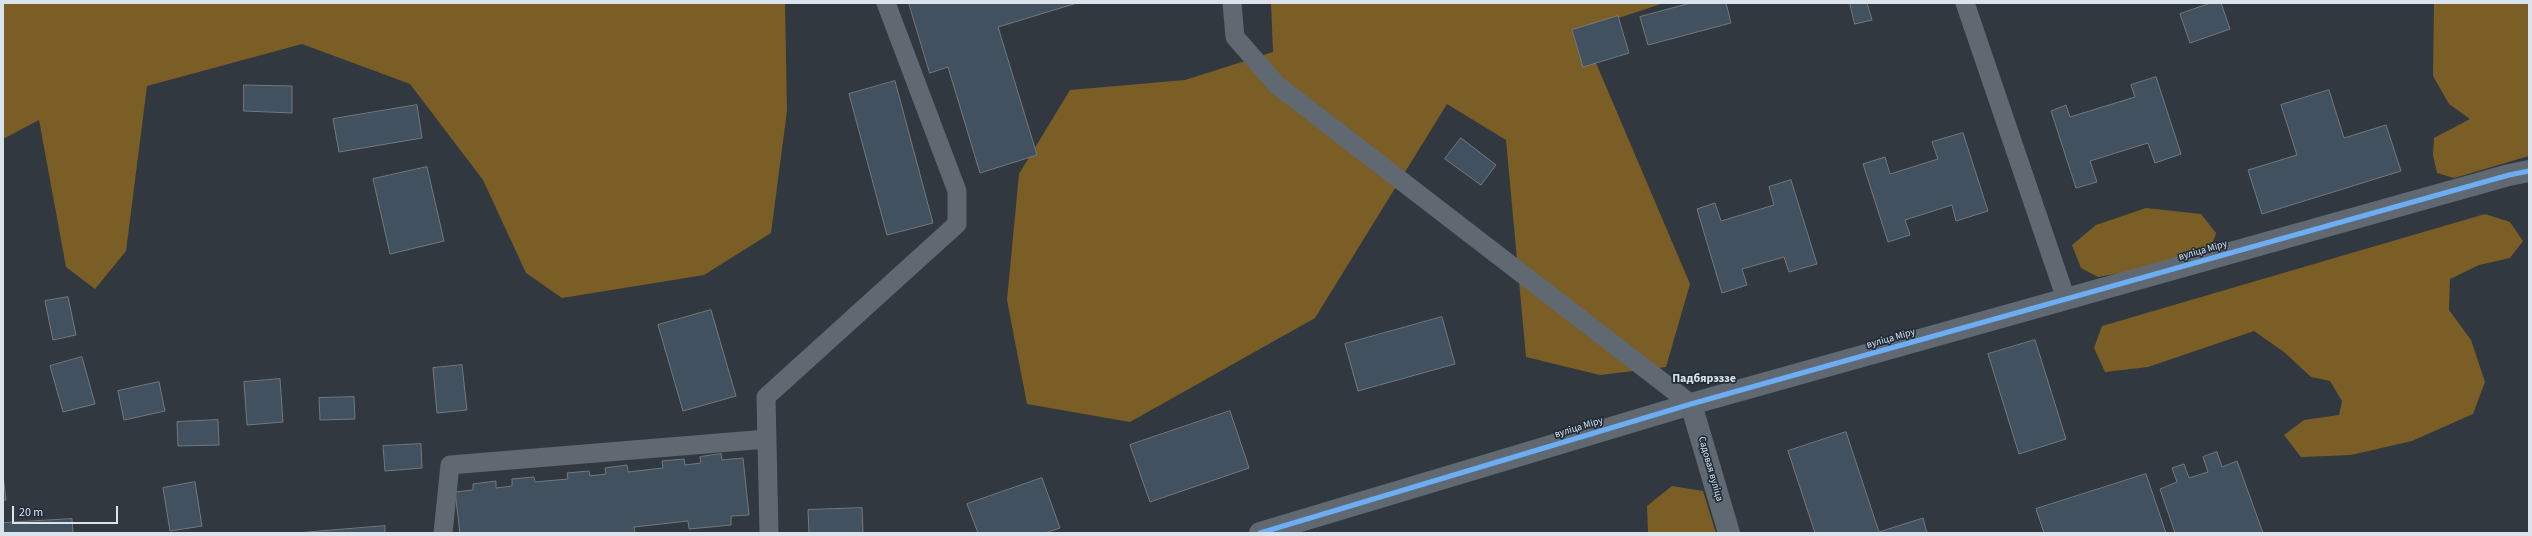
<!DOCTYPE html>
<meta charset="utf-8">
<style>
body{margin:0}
#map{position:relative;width:2532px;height:536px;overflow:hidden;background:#31383f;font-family:"Source Sans 3",sans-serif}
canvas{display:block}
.frame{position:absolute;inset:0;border:4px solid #dae2eb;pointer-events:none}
.scale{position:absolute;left:12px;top:506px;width:106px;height:18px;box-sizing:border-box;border:2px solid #dae2eb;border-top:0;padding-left:5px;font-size:12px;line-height:14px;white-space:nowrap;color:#dae2eb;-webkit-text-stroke:3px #212d3b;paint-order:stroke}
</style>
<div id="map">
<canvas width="2532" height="536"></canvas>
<div class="frame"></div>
<div class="scale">20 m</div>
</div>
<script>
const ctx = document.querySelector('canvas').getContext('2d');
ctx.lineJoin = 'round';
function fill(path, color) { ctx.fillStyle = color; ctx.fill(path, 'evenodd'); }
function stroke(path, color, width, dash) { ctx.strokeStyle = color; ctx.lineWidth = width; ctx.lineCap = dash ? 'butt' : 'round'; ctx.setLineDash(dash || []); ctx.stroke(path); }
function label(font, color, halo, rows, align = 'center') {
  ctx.font = font + ' "Source Sans 3",sans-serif'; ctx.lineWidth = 3.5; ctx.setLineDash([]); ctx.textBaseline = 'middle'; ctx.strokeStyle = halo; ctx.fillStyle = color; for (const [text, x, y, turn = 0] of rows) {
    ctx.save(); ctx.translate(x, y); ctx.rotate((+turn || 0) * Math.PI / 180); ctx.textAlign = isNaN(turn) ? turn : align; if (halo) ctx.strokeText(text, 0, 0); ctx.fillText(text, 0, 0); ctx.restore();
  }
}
fill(new Path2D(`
 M3,3H785L787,111L771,233L704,275L562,298L526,273L483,180L410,84L302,44L147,86L126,251L95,289L66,267L39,120L3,139Z
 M1271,3H1664L1582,30L1690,284L1666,367L1600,375L1526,357L1506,140L1447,104L1315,318L1130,422L1027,404L1007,300L1019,174L1070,90L1185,80L1273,52Z
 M2434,3H2529V156L2454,178L2437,173L2433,155L2434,138L2470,119L2449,104L2433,76Z
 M2146,208L2201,214L2216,233L2210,251L2155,267L2098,277L2081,268L2072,245L2096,225Z
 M2485,214L2510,222L2523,241L2510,258L2479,265L2450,279L2449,310L2471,340L2485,382L2473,414L2412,441L2351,455L2301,457L2284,435L2304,420L2339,415L2342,401L2330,381L2311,377L2284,352L2254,331L2148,367L2105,372L2094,348L2102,326Z
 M1672,486L1703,491L1716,533H1648L1647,506Z`), '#7b5e26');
const building = new Path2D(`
 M909,3H1077L998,27L1037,155L980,173L948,67L930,73Z
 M1691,3H1726L1731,23L1648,45L1640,17Z
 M1850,3H1867L1872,20L1855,24Z
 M2211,3H2221L2230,29L2190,43L2180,14Z
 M1618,16L1629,53L1583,67L1572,30Z
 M2156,77L2181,154L2155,163L2148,143L2090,161L2097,182L2076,188L2051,111L2066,105L2070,117L2135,97L2131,85Z
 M895,81L933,223L887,235L849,94Z
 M244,85L292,86V113L244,111Z
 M2329,90L2344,138L2386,125L2401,171L2262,214L2248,170L2297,155L2281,105Z
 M417,105L422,138L339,152L333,119Z
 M1963,133L1988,211L1956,221L1952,205L1905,220L1910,235L1888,242L1863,164L1885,157L1890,174L1938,159L1932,142Z
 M1461,138L1496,165L1481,185L1445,159Z
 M427,167L444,241L390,254L373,179Z
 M1791,180L1817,264L1789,272L1784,257L1742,269L1747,285L1722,293L1697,209L1715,203L1721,221L1774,205L1769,187Z
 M68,297L76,335L53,340L45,301Z
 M711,310L736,396L683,411L658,325Z
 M1442,317L1455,364L1358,391L1345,344Z
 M2035,340L2066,439L2019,454L1988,354Z
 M82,357L95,404L63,412L50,366Z
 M462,365L467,410L437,413L433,368Z
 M280,379L283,422L247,425L244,382Z
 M159,382L165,411L124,420L118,391Z
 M354,397L355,419L320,420L319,398Z
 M1230,411L1249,468L1150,502L1130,445Z
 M218,420L219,445L178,446L177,422Z
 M1846,432L1879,532L1923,518L1927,533H1815L1788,451Z
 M421,444L422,468L385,471L383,446Z
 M2217,452L2222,467L2237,461L2263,533H2175L2160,489L2177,482L2172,468L2184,464L2189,478L2208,472L2203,457Z
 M721,454L722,460L743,458L749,515L731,516V525L689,529L688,521L634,527L635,533H460L455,492L473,490V484L496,481V488L512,486V479L534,477L535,482L568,479L567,473L589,471L590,476L606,474L605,468L627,465L628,472L663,468L662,461L684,459L685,465L701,463L700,457Z
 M2146,474L2166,533H2044L2036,509Z
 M3,475L6,500H3Z
 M1042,478L1060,528L1045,533H978L967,504Z
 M195,482L202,526L170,531L163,488Z
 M862,508L863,533H809L808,510Z
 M72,519L73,533H3V523Z
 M385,526V533H296Z`);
fill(building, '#42515f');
stroke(building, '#72787e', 1);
stroke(new Path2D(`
 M1232,3L1235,37L1277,85L1691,404
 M1965,3L2066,299
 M443,533L450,465L767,439
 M769,533L766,397L957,224V191L886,3`), '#606871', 19);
stroke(new Path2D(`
 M1691,404L1729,533
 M1260,533L1691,404L2509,175L2529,171`), '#606871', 22);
stroke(new Path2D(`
 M1260,533L1691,404L2509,175L2529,171`), '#6dadf4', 5);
label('10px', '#dae2eb', '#212d3b', [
 ["вуліца Міру",2203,251,-16],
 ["вуліца Міру",1891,339,-16],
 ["вуліца Міру",1579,428,-17],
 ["Садовая вуліца",1710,469,74]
]);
label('bold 12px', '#dae2eb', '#212d3b', [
 ["Падбярэззе",1704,379]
]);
</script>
